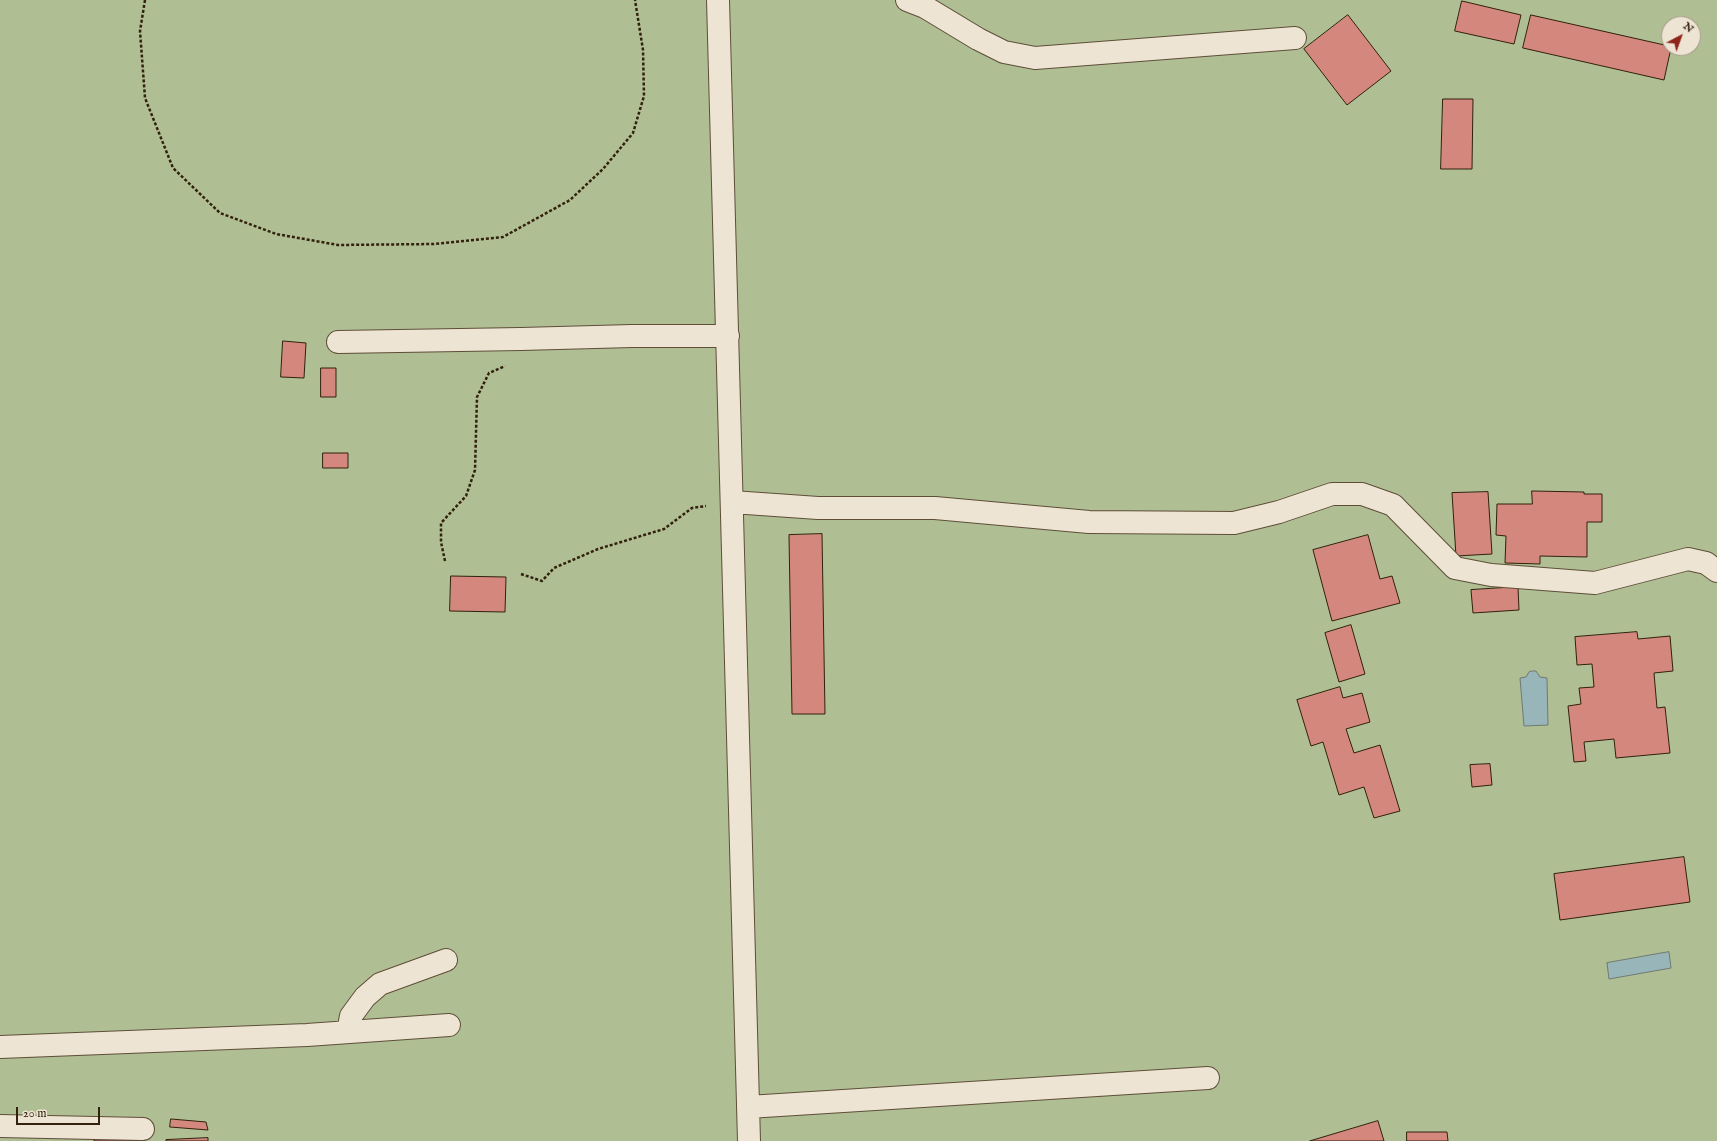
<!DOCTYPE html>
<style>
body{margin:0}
#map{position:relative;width:1717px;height:1141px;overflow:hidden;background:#e4d5bd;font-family:"IM FELL English",serif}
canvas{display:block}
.north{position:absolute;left:1661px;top:16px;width:40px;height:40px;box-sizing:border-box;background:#ede4d4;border:1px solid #a29684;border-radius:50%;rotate:41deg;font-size:11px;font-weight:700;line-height:16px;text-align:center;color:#32210c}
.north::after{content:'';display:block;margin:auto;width:14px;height:18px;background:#8f2418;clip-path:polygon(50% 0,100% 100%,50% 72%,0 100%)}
.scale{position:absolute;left:16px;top:1107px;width:84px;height:18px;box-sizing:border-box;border:2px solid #32210c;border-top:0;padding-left:5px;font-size:12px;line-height:14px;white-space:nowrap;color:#32210c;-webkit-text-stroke:3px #ede4d4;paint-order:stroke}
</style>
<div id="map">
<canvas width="1717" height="1141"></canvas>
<div class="north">N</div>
<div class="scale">20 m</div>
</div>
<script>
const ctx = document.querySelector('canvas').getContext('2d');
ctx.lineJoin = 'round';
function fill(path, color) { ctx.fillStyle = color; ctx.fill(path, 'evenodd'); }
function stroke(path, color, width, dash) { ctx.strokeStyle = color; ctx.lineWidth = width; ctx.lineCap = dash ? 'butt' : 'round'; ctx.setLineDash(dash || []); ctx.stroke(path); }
fill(new Path2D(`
 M0,0H1717V1141H0ZM1669,24H1693V48H1669Z`), '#b0be94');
const water = new Path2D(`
 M1533,671H1536L1540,677L1547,678L1548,725L1524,726L1520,678L1526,677L1529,672Z
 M1669,952L1671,968L1609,979L1607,963Z`);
fill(water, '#98b6ba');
stroke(water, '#6f7a74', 1);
const building = new Path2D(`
 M1462,1L1521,15L1514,44L1455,31Z
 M1348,15L1391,71L1347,105L1304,49Z
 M1531,15L1669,46V48H1671L1664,80L1523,48Z
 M1443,99H1473L1472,169H1441Z
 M283,341L306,343L304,378L281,377Z
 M321,368H336V397H321Z
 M323,453H348V468H323Z
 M1532,491L1584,492V494H1602V522H1587V557L1540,556V564L1505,563L1506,536L1496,535L1497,504H1532Z
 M1488,492L1492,554L1456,556L1452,493Z
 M822,534L825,714H792L789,535Z
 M1368,535L1380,579L1392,576L1400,603L1332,621L1313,550Z
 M451,576L506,577L505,612L450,611Z
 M1518,587L1519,610L1473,613L1471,590Z
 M1351,625L1365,674L1339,682L1325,633Z
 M1637,632L1638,639L1670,636L1673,671L1654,673L1657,708L1665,707L1670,753L1616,758L1614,739L1584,742L1586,761L1574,762L1568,706L1581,704L1579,688L1594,687L1592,664L1577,665L1575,637Z
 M1340,687L1343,698L1362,693L1370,722L1346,729L1354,753L1380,745L1400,811L1374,818L1364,787L1339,795L1323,742L1311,746L1297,700Z
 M1490,764L1492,785L1472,787L1470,765Z
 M1684,857L1690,902L1560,920L1554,874Z
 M171,1119L206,1122L208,1130L170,1127Z
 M1378,1121L1384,1141H1310Z
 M1407,1132H1447L1448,1141H1407Z
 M144,1136V1141H94V1137Z
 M208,1138V1141H166V1140Z`);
fill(building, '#d3877d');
stroke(building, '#32210c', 1);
const minor = new Path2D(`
 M718,0L749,1141
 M907,0L925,7L978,39L1004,52L1035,58L1295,38
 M338,342L521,339L632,336H728
 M732,502L818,508H935L1089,522L1234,523L1279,512L1332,494H1362L1393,505L1455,568L1491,575L1595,583L1688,559L1706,563L1717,571
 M348,1032L351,1016L365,997L380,984L446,960
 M0,1047L307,1035L449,1025
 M748,1107L1208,1078
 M0,1126L143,1129`);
stroke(minor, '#5e4e38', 24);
stroke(new Path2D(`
 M145,0L140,31L145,98L173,168L220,213L276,234L338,245L434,244L503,237L570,200L603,169L633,133L644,96L643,50L635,0
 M445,561L441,542V523L466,496L475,470L477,397L489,373L505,366
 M521,574L542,581L554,568L598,549L664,529L692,508L706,506`), '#32210c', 2.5, [3, 2]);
stroke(minor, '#ede4d4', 22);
</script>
